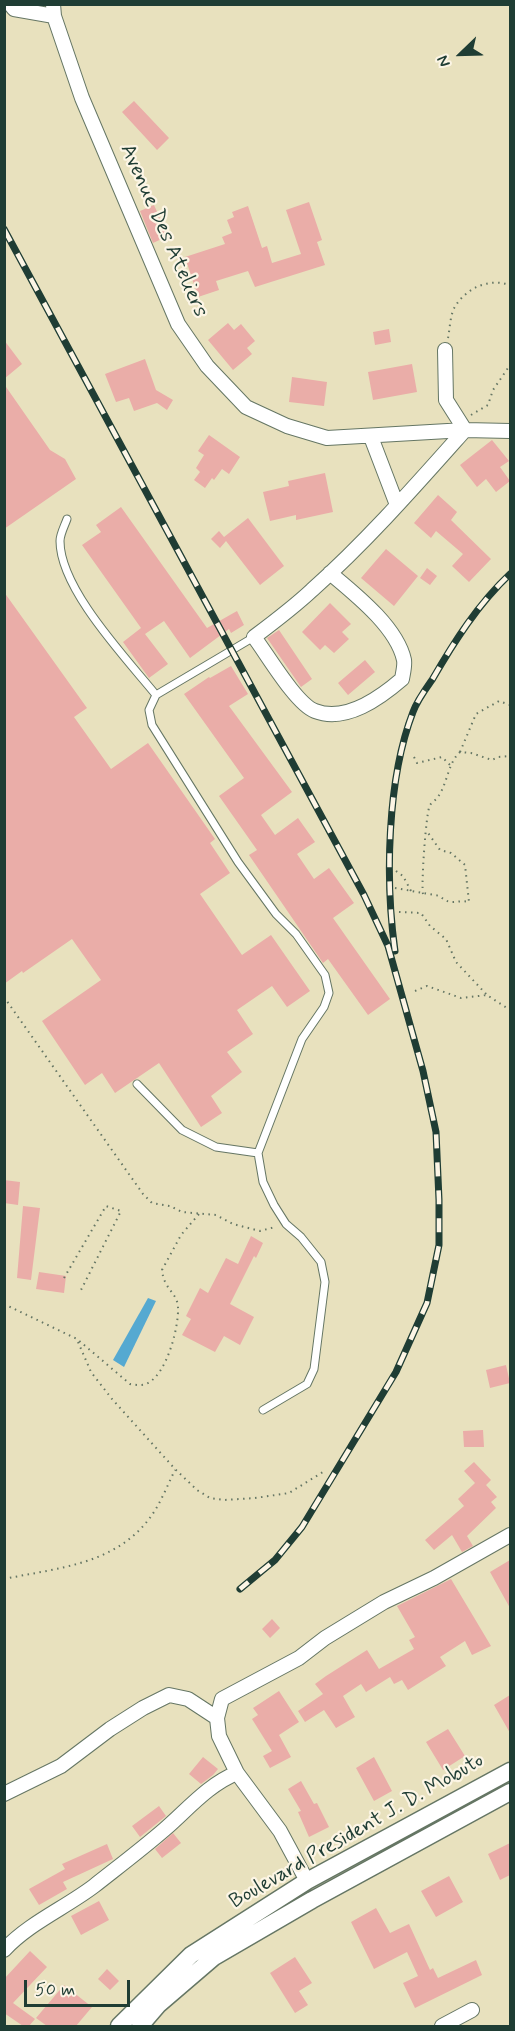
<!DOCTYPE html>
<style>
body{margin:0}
#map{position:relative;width:515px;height:2031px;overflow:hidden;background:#e8e1be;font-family:Mynerve,sans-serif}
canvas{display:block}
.frame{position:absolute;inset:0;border:6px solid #1f3d34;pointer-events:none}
.north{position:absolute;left:431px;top:24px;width:60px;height:60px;-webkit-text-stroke:4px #fcf5e5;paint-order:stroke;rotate:247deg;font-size:16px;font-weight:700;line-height:24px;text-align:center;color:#1f3d34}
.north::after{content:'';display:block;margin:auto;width:21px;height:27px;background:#1f3d34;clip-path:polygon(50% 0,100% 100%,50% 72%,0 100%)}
.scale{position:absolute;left:24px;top:1980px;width:106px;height:27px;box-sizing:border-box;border:3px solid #1f3d34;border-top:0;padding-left:8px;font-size:18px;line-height:21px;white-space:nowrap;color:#1f3d34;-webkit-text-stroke:4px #fcf5e5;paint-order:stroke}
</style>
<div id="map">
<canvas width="515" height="2031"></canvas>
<div class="frame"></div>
<div class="north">N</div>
<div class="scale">50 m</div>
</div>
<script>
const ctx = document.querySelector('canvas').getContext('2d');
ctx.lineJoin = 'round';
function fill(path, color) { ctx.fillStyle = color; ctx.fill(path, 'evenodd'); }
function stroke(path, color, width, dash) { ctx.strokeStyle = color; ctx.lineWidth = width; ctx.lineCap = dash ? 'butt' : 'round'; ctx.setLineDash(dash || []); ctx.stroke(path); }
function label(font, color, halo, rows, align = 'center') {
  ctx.font = font + ' Mynerve,sans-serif'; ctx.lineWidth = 4.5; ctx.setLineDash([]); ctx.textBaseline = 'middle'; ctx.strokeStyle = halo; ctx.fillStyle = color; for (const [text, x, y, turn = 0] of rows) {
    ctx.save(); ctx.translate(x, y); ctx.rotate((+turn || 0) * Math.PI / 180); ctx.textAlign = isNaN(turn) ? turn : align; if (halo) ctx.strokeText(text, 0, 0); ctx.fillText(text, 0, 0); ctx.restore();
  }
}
fill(new Path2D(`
 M148,1298L156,1301L124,1367L113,1360Z`), '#55a9d1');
fill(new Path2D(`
 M134,101L169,138L157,150L122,112Z
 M309,202L322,240L317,242L325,265L255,287L248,271L216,281L219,290L198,297L185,257L225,244L222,237L232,233L227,220L234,217L232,212L248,206L262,248L267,246L272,263L301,254L286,210Z
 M154,205L168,236L153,243L140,211Z
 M228,323L234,330L241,324L255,341L247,348L252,354L233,370L208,340Z
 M389,329L391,342L375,345L373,332Z
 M4,340L22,364L4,379Z
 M145,359L156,390L173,400L167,410L157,403L134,411L129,398L116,402L105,374Z
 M412,364L417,392L373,400L368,372Z
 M292,377L327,382L324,406L289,402Z
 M4,384L50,450L65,459L76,479L4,529Z
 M209,435L240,457L229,474L222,469L214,480L212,478L205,488L194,480L200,472L196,468L204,455L198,451Z
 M492,440L509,461L500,467L510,481L496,492L486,479L477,487L460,465Z
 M325,473L333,512L296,520V515L270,521L263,492L289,486L288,481Z
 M438,495L457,512L451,520L491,559L469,582L452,566L463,554L436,531L431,538L414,523Z
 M121,507L207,628L237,611L244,625L231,633L229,629L190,658L164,621L145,634L168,664L149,678L123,642L141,628L82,545L101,532L96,525Z
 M248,518L284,566L260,585L226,541L220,548L211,539L219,531L224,537Z
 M386,549L418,576L394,606L361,578Z
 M427,568L437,576L430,585L420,578Z
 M4,592L87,708L74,717L111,769L148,743L215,839L210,843L230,873L200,894L242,955L271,935L310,991L287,1007L272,986L237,1010L253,1034L227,1052L242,1072L211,1096L222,1113L201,1127L159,1063L115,1093L102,1073L85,1085L42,1021L101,980L72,939L23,973L22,971L4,984Z
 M330,603L351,624L342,632L349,639L334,653L325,645L320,650L302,632Z
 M279,630L312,679L301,687L267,638Z
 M365,660L375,672L348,695L338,683Z
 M231,666L248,694L229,706L292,792L261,815L275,835L298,818L315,842L297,854L314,879L329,868L354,903L333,918L390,999L368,1015L328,959L323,963L249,855L257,850L219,796L244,778L184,694L209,677L210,678Z
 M4,1180L20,1182L18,1205L4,1203Z
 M23,1206L40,1208L31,1280L17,1278Z
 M251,1236L263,1243L256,1258L254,1256L230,1304L254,1317L240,1345L224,1336L215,1352L182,1335L191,1319L186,1316L200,1288L208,1293L226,1258L238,1264Z
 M39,1272L66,1276L64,1293L36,1289Z
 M506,1365L510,1383L490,1388L486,1370Z
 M483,1430L484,1447H464L463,1431Z
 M474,1462L491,1480L486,1485L497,1497L491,1502L496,1508L467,1536L473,1546L462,1552L452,1535L434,1550L425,1540L464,1506L458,1499L475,1483L464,1471Z
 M510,1560V1608L490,1572Z
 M451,1579L491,1646L472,1655L465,1641L440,1657L446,1666L408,1690L402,1680L394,1684L390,1677L366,1692L361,1684L343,1696L355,1717L336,1728L324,1710L305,1722L298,1711L323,1694L315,1684L326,1676L367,1650L379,1669L414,1649L409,1640L415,1637L397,1606Z
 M272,1619L280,1628L270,1638L262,1629Z
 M279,1691L299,1722L279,1735L291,1757L270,1768L263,1756L272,1751L252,1719L258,1715L253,1708Z
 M510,1695V1733L494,1705Z
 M448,1729L465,1756L443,1770L426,1742Z
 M203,1757L218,1769L213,1775L201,1784L189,1774Z
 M374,1757L392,1791L374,1801L356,1768Z
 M301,1781L314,1804L317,1803L329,1827L309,1837L298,1812L301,1811L288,1789Z
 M159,1806L166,1816L140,1837L132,1826Z
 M173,1833L181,1843L162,1858L155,1849Z
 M510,1843V1875L500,1880L488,1854Z
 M107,1844L113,1859L63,1882L67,1889L39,1905L29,1889L65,1869L62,1864Z
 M449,1876L463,1902L436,1917L421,1891Z
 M99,1901L109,1920L81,1935L71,1916Z
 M376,1908L390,1933L409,1924L430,1970L433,1968L438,1978L476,1960L482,1975L415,2008L403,1983L418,1976L407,1952L374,1969L351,1922Z
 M30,1951L47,1967L13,2003L35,2019L29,2026H23L4,2013V1979Z
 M295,1957L312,1983L299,1991L308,2005L295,2013L270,1973Z
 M107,1969L119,1981L110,1990L98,1979Z
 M64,1985L92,2007L76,2026H47L36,2018Z`), '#eaada8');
const service = new Path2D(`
 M67,519C65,525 60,534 60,541C60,589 126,658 156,695
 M254,637L156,695L149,710L152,725L238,862L276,914L296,934L325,975L329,993L324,1007L302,1039L258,1153L263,1182L274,1205L286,1224L301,1237L321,1262L325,1282L314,1369L307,1384L263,1410
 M137,1084L182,1130L216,1147L258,1153`);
const minor = new Path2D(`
 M10,4L14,9L54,16
 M53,4L54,16L82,98L178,324L207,366L246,407L287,426L327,438L465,430L510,431
 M371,437L397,505
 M330,573C355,594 397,627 404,660C405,665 403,673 402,679C380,698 346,723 315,711C296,704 267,654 254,637C274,622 294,607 312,590C367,541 416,485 465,430L446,400L445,350
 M4,1794L61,1766L110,1729L143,1708L169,1695L188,1699L217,1718
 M307,1881L280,1831L237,1773L219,1736L217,1718L222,1699L299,1658L325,1638L384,1602L434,1578L510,1535
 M4,1950C29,1923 65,1908 94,1886C118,1867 142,1849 165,1829C188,1809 209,1784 237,1773
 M442,2026L472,2010`);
const tertiary = new Path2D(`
 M119,2026L191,1955L307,1881L510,1771
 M140,2026L158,2005L214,1957L312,1900L510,1792`);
stroke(service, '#657664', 9);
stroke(minor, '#657664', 16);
stroke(tertiary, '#657664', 19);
stroke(new Path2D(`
 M448,338C450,329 450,313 456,305C468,287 490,278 510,285
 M471,415L488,405L493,390L510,365
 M460,752L476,714L499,701L510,705
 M414,757L417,763L442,757L451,766
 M396,871L403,876L411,891
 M395,888L440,896C451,907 457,899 469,902L465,865L451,853L440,850L426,830
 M423,894C421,886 426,811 430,805C432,802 435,801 437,798C448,784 447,764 460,752L471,753L492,760L498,757L510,756
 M399,912L421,913L430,926L446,939L456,962L487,995
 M415,991L427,986L461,998L487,995L510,1010
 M4,997L143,1194L152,1203L170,1206L182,1212L216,1215L233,1224L260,1231L275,1227
 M64,1278L106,1206L121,1211L81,1290
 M4,1304L77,1339L130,1384C136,1385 143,1386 148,1383C167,1373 179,1327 178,1307C177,1292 164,1290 162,1270L181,1235L199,1214
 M78,1342L91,1372L112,1399L175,1469L197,1490L210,1498L224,1500L255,1498L289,1493L323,1472
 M4,1579C57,1568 114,1565 149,1519C160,1505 167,1486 175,1470`), '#657664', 2, [1.5, 4.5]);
stroke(service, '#fff', 7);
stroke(minor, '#fff', 14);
stroke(tertiary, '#fff', 16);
const rail = new Path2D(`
 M4,229L364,895L388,946L423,1071L436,1132L439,1200V1245L427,1303L396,1372L302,1527L275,1560L240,1589
 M395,951C385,880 387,779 413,712C417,701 425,690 432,680C454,642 478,604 510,574`);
stroke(rail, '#1f3d34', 7);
stroke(rail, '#fcf5e5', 4.5, [14]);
label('21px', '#1f3d34', '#fcf5e5', [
 ["Avenue Des Ateliers",163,231,66],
 ["Boulevard President J. D. Mobuto",357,1832,-30]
]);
</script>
